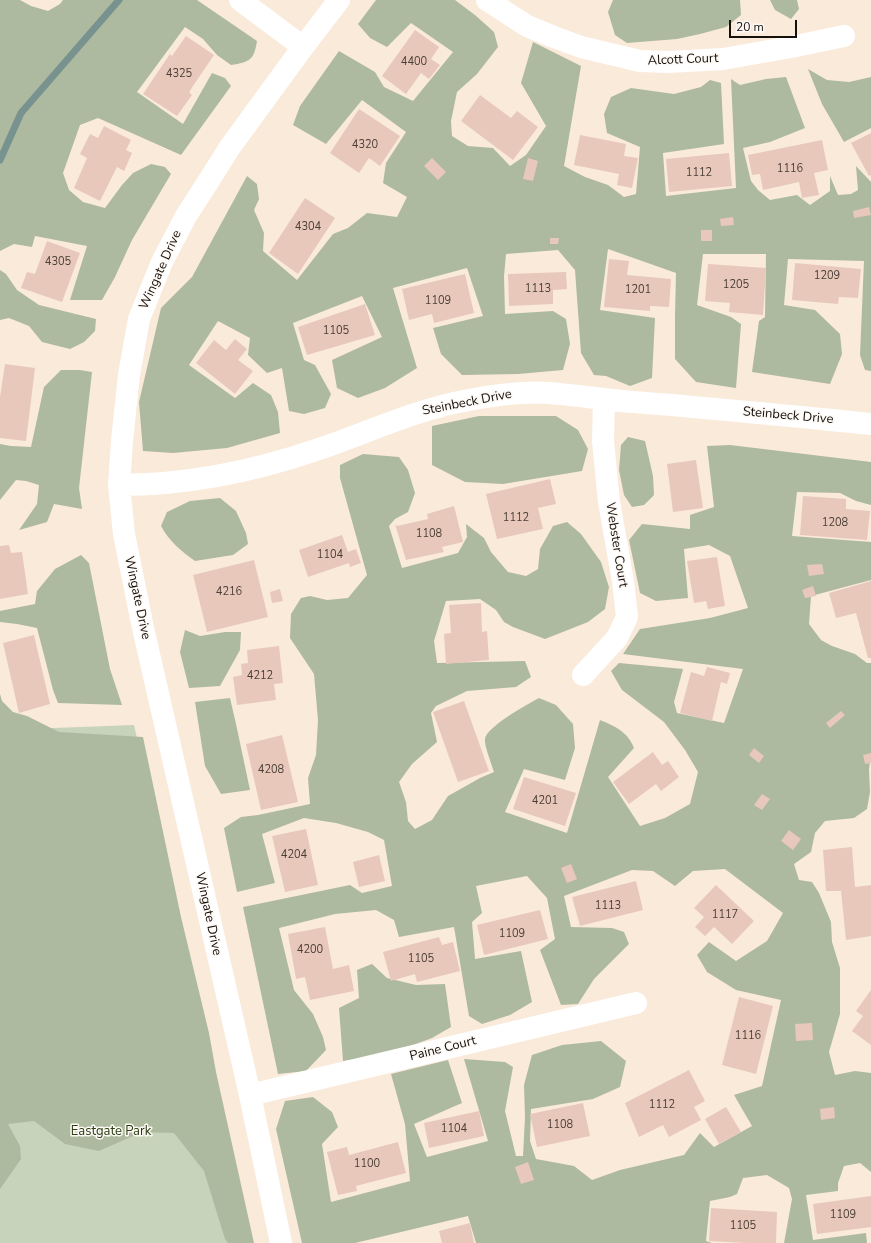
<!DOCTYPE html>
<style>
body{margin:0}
#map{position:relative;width:871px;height:1243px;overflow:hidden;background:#faeada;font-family:"Nunito Sans",sans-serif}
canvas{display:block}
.scale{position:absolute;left:729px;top:20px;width:68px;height:18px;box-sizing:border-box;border:2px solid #15100a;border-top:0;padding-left:5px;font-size:12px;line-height:14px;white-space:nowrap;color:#15100a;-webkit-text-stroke:3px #fdf9f6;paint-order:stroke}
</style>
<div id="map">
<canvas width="871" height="1243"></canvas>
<div class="scale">20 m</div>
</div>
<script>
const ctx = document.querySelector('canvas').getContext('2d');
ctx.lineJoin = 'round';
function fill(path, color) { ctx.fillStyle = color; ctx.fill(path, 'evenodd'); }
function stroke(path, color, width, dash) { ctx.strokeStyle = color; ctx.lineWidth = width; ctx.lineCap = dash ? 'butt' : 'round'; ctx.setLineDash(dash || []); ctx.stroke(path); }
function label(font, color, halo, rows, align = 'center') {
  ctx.font = font + ' "Nunito Sans",sans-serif'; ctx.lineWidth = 3; ctx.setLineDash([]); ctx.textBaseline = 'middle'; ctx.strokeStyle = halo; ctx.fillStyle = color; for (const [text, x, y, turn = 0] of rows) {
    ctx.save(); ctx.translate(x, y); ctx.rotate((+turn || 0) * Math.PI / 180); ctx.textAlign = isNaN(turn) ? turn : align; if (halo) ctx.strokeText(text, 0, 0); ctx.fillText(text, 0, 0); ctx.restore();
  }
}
fill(new Path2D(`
 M134,725L249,1243H0V730Z`), '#c7d3ba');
fill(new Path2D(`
 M0,0H20L31,6L48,11L60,4L63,0H197L257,41C254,60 250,62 231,65L217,55L203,39L185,27L137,92L183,124L212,73L225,78L231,86L181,155L98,118L80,125L63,173L69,190L83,202L105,208L122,185L133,173L151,164L165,167L171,174L132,240L115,277L102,300H70L87,246L35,236L32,247L14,244L0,251Z
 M376,0H455L475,15L494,32L498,47L477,74L457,92L451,121L452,136L468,146L493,148L510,166L526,155L546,126L521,83L533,42L581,66L564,166L585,177L608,185L624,197L636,194L640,147L607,133L604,114L611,97L631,88L674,94L701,87L710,80L721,83L724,144L663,153L666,196L736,188L731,79L740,85L766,79L786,77L805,128L770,142L743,148L751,181L758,190L770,200L797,195L810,205L830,191V176L838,195L851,194L858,190L856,166L871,182V371L865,370L860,355L864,261L788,259L784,305L815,310L840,334L842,354L830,384L752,372L759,321L765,317L766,254H703L697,305L731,317L741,324L736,388L696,382L675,359V316L676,273L608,249L600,310L655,318L652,378L630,386L606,376L594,375L581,353L575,270L558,250L506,254L504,276L505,314L553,311L566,319L570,344L563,370L518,374L462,375L441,354L433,328L483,316L467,268L393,288L417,368L385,388L358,398L337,388L332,360L382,337L362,296L293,323L304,360L315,365L331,394L325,408L304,414L289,411L282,368L267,373L248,355L250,338L218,321L189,365L235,398L253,383L271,395L278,412L280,433L227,448L173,453L143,451L139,402L161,308L192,277L247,176L257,184L259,199L254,210L264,233L263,251L297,280L333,234L348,228L367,213L397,217L407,197L383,183L386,163L406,132L362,100L326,144L293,125L300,106L339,51L375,72L384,87L413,101L453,52L411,23L387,47L370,38L358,24Z
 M613,0H740L741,15L726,27L700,34L677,39L627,43L615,35L608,12Z
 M770,0H797L799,9L791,19L775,10Z
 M808,69L827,80L849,82L871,77V128L844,142L822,104Z
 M0,270L6,274L17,290L39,305L96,319L95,331L84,342L70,349L42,342L29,326L9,318L0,320Z
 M61,370H80L92,372L79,488L82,509L54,504L47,522L19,530L37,504L39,485L26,481L16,480L0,500V444L11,446L31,447L44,387Z
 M479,416H556L578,430L588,449L582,471L503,484L465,482L432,465V426Z
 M628,437L645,441L653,476L654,495L644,505L632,507L624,495L619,470L621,445Z
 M730,445L871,462V505L856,501L840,493L797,492L792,536L871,542V580L811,596L809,624L821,640L832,646L855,654L867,663H871V752L869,770L870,792L867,809L854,818L825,821L815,833L811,852L794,864L799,880L812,882L819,893L831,922L832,942L840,968V1014L829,1052L835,1075L855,1071L871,1073V1172L860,1163L844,1166L838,1183V1191L806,1195L813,1240L866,1233L867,1243H784L792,1199L789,1188L767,1175L743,1178L737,1194L730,1197L710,1201L706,1241L712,1243H476L468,1216L355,1243H302L276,1129L285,1101L313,1097L332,1112L338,1127L322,1144L331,1202L410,1181L405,1124L391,1074L448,1060L462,1103L414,1124L427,1157L488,1141L464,1059L505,1062L513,1067L505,1111L516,1156H523L525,1117L524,1085L532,1055L562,1045L601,1041L626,1061L620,1087L593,1099L531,1109L530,1141L536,1159L574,1166L592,1180L620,1170L684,1155L700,1133L714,1147L752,1126L734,1095L762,1086L781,1000L736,990L707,972L697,955L709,942L736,961L767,941L783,913L725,869L693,871L675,886L653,871L632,870L564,896L571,927L612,928L624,932L629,944L594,979L578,1004L561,1005L540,950L555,939L547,898L527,876L476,886L482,913L472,922L475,959L521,951L532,1002L510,1015L482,1024L469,1016L454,927L399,937L394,920L376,910L335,914L279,928L294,990L313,1014L323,1037L326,1050L306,1071L278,1074L243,907L350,885L362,893L392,886L384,840L368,832L336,823L304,818L262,834L275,883L237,892L224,828L241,817L258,815L310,804L308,778L316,755L318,720L314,674L290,638L291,614L301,598L310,596L327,600L348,598L367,575L340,478V465L363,454L399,457L408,470L415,493L408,512L395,519L389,526L402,568L458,553L467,537L466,524L484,538L491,552L508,572L526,576L538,569L540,549L553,526L567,522L581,534L601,562L609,587L605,609L588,622L545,639L513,627L504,622L496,610L480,599L446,601L434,641L437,663L525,661L531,677L516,687L467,691L436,706L431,713L437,742L412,764L399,782L406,802L408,821L415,829L432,820L448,796L480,778L494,772C492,765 484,745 485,739C486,727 528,704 539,698L556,705L573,724L575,748L565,780L524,769L505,812L567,833L600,720C615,726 628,732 634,748L608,777L640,826L665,818L690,804L698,772L685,750L664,722L622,690L611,671L619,663L683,669L674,702L677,713L724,723L743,669L623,654L640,629L710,618L748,608L730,556L709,545L684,549L688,598L656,601L640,593L629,540L642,524L690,529V515L714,507L707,446Z
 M220,498L236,511L246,533L248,544L233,555L195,561C181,551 169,541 161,526L167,512L190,501Z
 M81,555L89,563L110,669L122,705L58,703L53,690L37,628L17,624L0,622V611L35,604L37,591L55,569Z
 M185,630L200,636L225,632H241L240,650L220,686L189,688L180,652Z
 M0,694L2,701L13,712L27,716L59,732L143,737L181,917L209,1033L216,1072L254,1243H228L225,1239L204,1171L174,1133L142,1132L99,1151L65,1144L34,1121L8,1124L20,1146L21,1159L0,1189Z
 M230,698L236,724L250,790L221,794L205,766L195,702Z
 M372,964L387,978L416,985L445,984L451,1027L432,1038L386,1055L343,1061L339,1008L359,998L357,970Z`), '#adba9f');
stroke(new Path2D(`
 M0,160L21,113L119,0`), '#789290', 7);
fill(new Path2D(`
 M415,30L439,47L431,59L440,65L429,79L421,73L406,94L382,76Z
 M186,36L214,55L189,92L192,95L177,116L143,94L170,54L172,56Z
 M480,95L511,118L517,111L538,127L513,160L461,121Z
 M359,109L400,136L380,166L369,158L359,173L330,153Z
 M104,126L131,140L126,150L132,153L124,171L117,167L100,201L74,188L87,158L80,154L90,134L98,138Z
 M871,133V175L869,176L851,143Z
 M580,135L626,144L624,156L638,158L632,188L617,185L619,174L574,165Z
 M822,140L828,170L814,173L819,195L802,198L799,182L763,190L760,174L752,175L748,155Z
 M729,153L732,186L669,192L666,159Z
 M432,158L446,172L438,180L424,166Z
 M528,158L538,161L533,181L523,179Z
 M305,198L335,218L298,274L269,253Z
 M869,207L871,215L854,218L853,211Z
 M733,217L734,225L721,226L720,219Z
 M701,230H712V241H701Z
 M550,238H559L558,244H550Z
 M47,241L80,253L62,302L21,288L27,272L35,274Z
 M609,259L629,261L627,275L671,279L669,307L650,306V311L604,307Z
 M795,263L861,269L858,298L839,297L838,304L792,300Z
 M708,264L766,268L763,315L729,312L730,303L705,301Z
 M566,272L567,289L553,290V304L509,306L508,274Z
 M465,274L474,313L434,323L432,314L409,320L402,289Z
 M365,304L375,335L307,355L298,327Z
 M235,339L247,349L238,360L253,371L235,394L196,363L214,340L226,350Z
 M5,364L35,368L26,441L0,438V397Z
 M696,460L703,508L673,512L667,464Z
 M550,479L556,504L538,508L543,529L497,539L486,494Z
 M803,496L846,499V509L870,511L867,540L800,535Z
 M454,506L463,542L442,547L444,552L406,560L395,524L397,526L428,519L427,514Z
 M342,535L348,552L356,549L361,563L350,567L349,563L308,577L299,550Z
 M9,545L11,553L22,552L28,594L0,599V546Z
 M717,557L725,606L708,609L706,601L694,603L687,561Z
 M254,560L268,617L207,632L193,575Z
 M822,564L824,574L809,576L807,565Z
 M871,581V658H868L856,613L836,618L829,593Z
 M813,586L816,596L805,598L802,590Z
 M280,589L283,601L272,603L270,592Z
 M481,603L482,632L487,631L489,660L446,664L444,634L451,633L449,605Z
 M34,635L50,704L19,713L3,643Z
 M279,646L283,683L274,684L276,700L237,705L233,677L242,675L241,664L248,663L247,650Z
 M707,667L730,673L727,684L721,682L712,721L680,713L691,672L704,676Z
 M464,701L489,771L458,782L433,712Z
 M841,711L845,715L830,728L826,723Z
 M282,735L298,802L261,810L246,744Z
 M754,748L764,756L759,763L749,755Z
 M653,752L662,765L668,761L679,777L661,791L656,784L629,804L613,782Z
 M871,753V763L865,764L863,755Z
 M524,777L576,793L565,826L513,809Z
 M762,794L770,799L762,810L754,805Z
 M306,829L318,885L285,892L272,836Z
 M789,830L801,839L793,850L781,841Z
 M852,847L855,887L871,885V936L846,940L841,891H826L823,850Z
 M379,855L385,881L359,887L353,862Z
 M571,864L577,879L567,883L561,868Z
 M636,881L643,910L580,926L572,897Z
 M716,885L754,921L732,944L714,927L705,936L695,927L704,917L694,908Z
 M540,910L548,939L484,955L477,925Z
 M325,927L333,969L349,965L354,991L310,1000L305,977L296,979L288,934Z
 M439,937L442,945L453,942L460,971L417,982L415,974L391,981L383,952Z
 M871,990V1045L852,1031L863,1016L856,1011Z
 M739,997L773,1006L756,1074L722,1065Z
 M812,1023L813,1040L796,1041L795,1024Z
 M689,1070L705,1101L694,1107L701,1120L669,1137L663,1125L639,1137L625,1103Z
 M583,1103L590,1136L537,1147L530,1114Z
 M726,1107L741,1132L719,1144L705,1119Z
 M834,1107L835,1118L821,1120L820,1109Z
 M479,1111L484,1136L429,1148L424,1123Z
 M398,1142L406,1173L356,1186L357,1191L338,1195L327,1152L347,1147L349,1155Z
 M528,1162L534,1180L521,1184L515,1167Z
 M871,1196V1227L817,1234L813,1204Z
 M711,1208L777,1212L776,1243H745L709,1241Z
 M470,1223L474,1243H442L439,1231Z`), '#e8c8bb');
stroke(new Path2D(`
 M240,0L303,47
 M487,0L527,26L554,37L581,47L640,61L669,62L723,59L791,47L844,36
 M119,485C187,485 255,471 319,449C369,432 417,409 469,400C495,395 522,391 549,393C577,395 605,400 633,402C713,408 792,416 871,424
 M583,675L617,638L627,617L623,581L609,502L603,441L604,399
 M250,1095L636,1003
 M281,1243L250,1095L143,628L124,534L119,485L122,441L129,375L139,319L162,262L186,216L208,182L230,147L303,47L339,0`), '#fff', 22);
label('11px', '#4a3e36', null, [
 ["4400",414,62],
 ["4325",179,74],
 ["4320",365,145],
 ["1116",790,169],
 ["1112",699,173],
 ["4304",308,227],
 ["4305",58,262],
 ["1209",827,276],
 ["1205",736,285],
 ["1113",538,289],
 ["1201",638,290],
 ["1109",438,301],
 ["1105",336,331],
 ["1112",516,518],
 ["1208",835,523],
 ["1108",429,534],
 ["1104",330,555],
 ["4216",229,592],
 ["4212",260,676],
 ["4208",271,770],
 ["4201",545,801],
 ["4204",294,855],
 ["1113",608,906],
 ["1117",725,915],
 ["1109",512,934],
 ["4200",310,950],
 ["1105",421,959],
 ["1116",748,1036],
 ["1112",662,1105],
 ["1108",560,1125],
 ["1104",454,1129],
 ["1100",367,1164],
 ["1109",843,1215],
 ["1105",743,1226]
]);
label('13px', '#15100a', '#fdf9f6', [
 ["Alcott Court",683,60,-2],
 ["Wingate Drive",161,270,-66],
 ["Steinbeck Drive",467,403,-11],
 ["Steinbeck Drive",788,416,5],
 ["Webster Court",616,545,81],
 ["Wingate Drive",137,598,78],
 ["Wingate Drive",208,914,78],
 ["Paine Court",443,1049,-14]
]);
label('13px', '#2b3d11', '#fdf9f6', [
 ["Eastgate Park",111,1132]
]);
</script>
